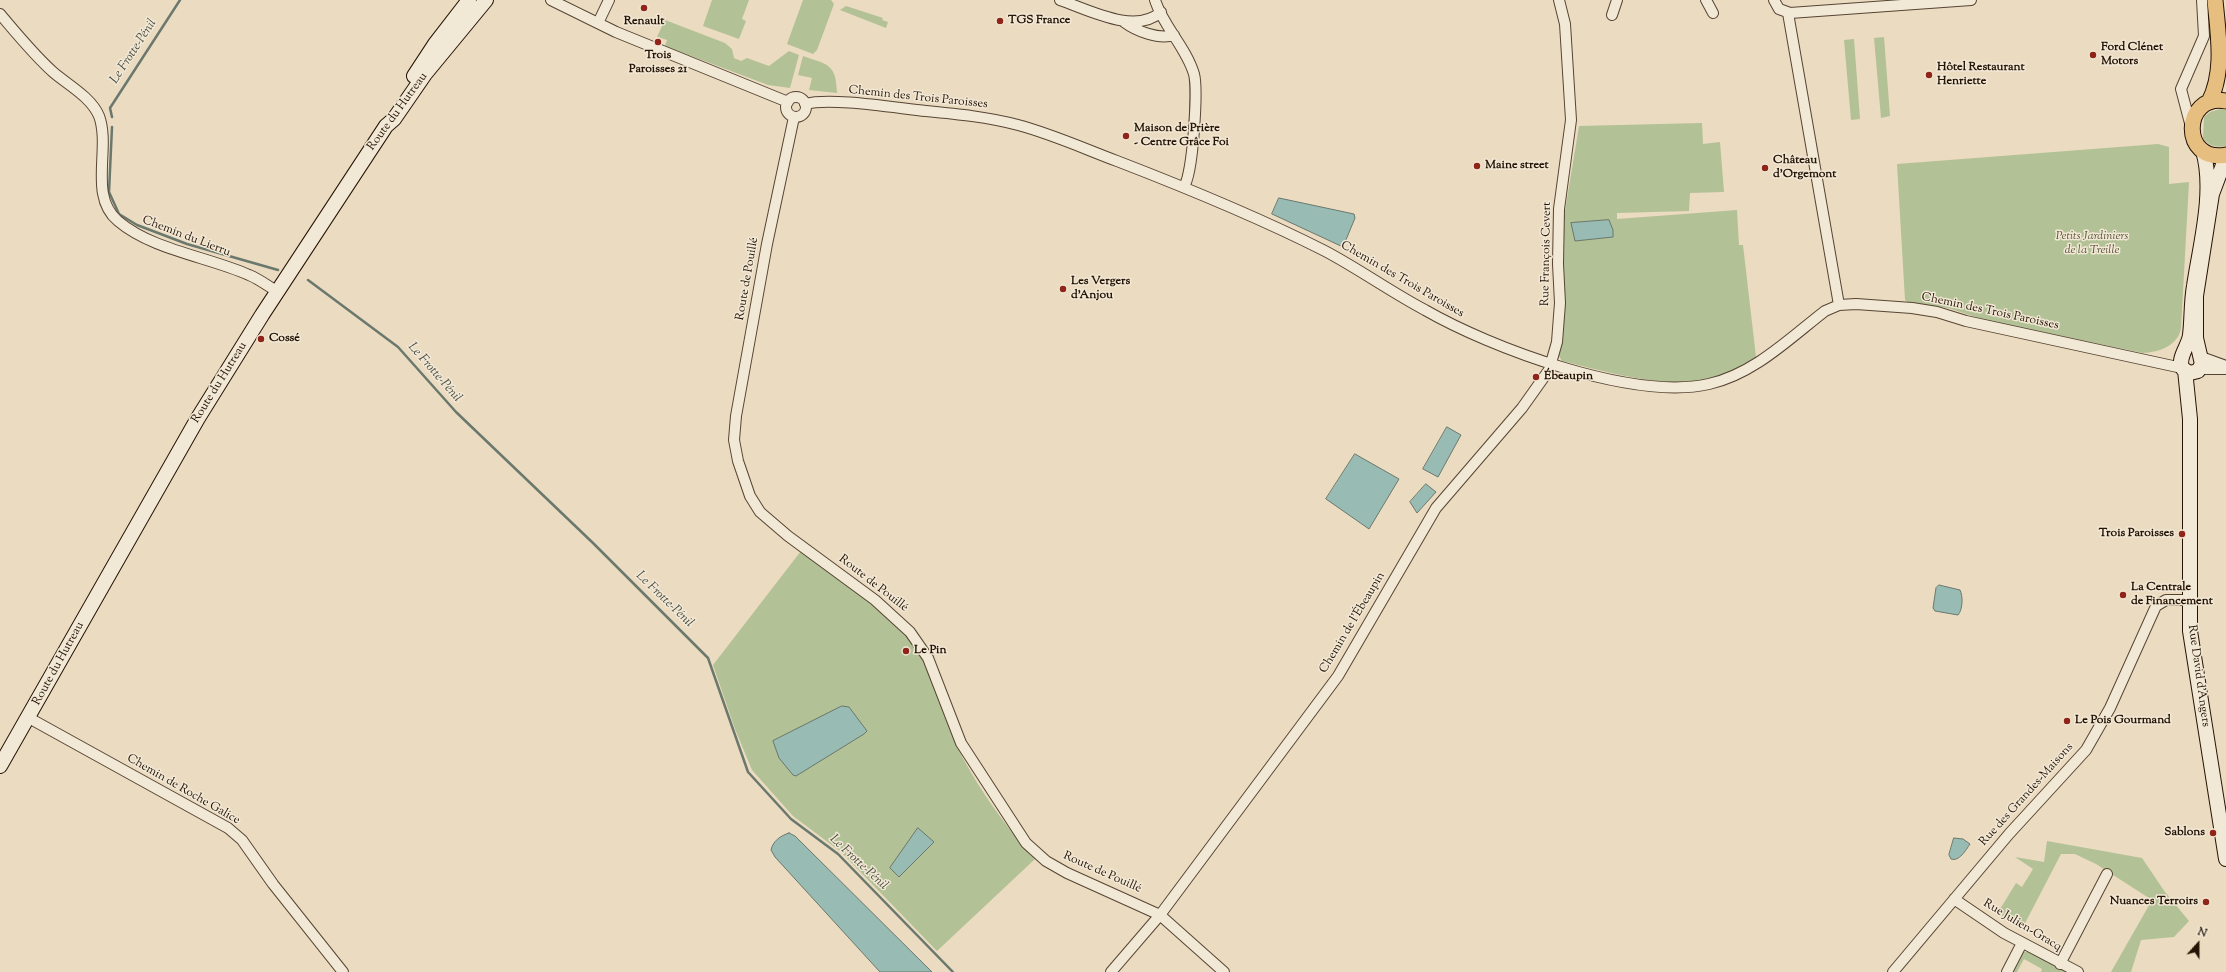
<!DOCTYPE html>
<meta charset="utf-8">
<style>
body{margin:0}
#map{position:relative;width:2226px;height:972px;overflow:hidden;background:#ebdbc0;font-family:"Sorts Mill Goudy",serif}
canvas{display:block}
.north{position:absolute;left:2178px;top:924px;width:40px;height:40px;-webkit-text-stroke:3px #f2e8d6;paint-order:stroke;rotate:21deg;font-size:11px;font-weight:700;line-height:16px;text-align:center;color:#251304}
.north::after{content:'';display:block;margin:auto;width:14px;height:18px;background:#251304;clip-path:polygon(50% 0,100% 100%,50% 72%,0 100%)}
</style>
<div id="map">
<canvas width="2226" height="972"></canvas>
<div class="north">N</div>
</div>
<script>
const ctx = document.querySelector('canvas').getContext('2d');
ctx.lineJoin = 'round';
function fill(path, color) { ctx.fillStyle = color; ctx.fill(path, 'evenodd'); }
function stroke(path, color, width, dash) { ctx.strokeStyle = color; ctx.lineWidth = width; ctx.lineCap = dash ? 'butt' : 'round'; ctx.setLineDash(dash || []); ctx.stroke(path); }
function label(font, color, halo, rows, align = 'center') {
  ctx.font = font + ' "Sorts Mill Goudy",serif'; ctx.lineWidth = 3; ctx.setLineDash([]); ctx.textBaseline = 'middle'; ctx.strokeStyle = halo; ctx.fillStyle = color; for (const [text, x, y, turn = 0] of rows) {
    ctx.save(); ctx.translate(x, y); ctx.rotate((+turn || 0) * Math.PI / 180); ctx.textAlign = isNaN(turn) ? turn : align; if (halo) ctx.strokeText(text, 0, 0); ctx.fillText(text, 0, 0); ctx.restore();
  }
}
fill(new Path2D(`
 M712,0H749L742,19L746,21L739,39L703,26Z
 M803,0H831L834,4L817,50L813,54L787,44Z
 M846,6L883,18L882,20L888,22L886,28L840,10Z
 M665,20L725,43L732,49L734,58L741,61L747,58L769,66L789,51L799,55L790,88L768,85L665,46L667,40L657,37Z
 M1884,37L1890,116L1881,118L1874,38Z
 M1854,39L1860,119L1851,120L1844,40Z
 M803,56C828,65 836,63 837,93L809,90L812,78L798,75Z
 M2220,109L2226,110V146C2216,148 2209,146 2203,138L2204,117L2210,112Z
 M1702,123L1703,144L1720,142L1724,192L1690,193L1689,211L1617,213V219L1737,210L1739,245H1743L1756,357C1740,366 1722,378 1704,381C1662,388 1603,371 1562,361L1559,356L1564,305L1563,223L1579,126Z
 M2158,144L2169,147V184L2189,182L2181,328C2178,346 2159,352 2143,353L1988,321L1948,308L1909,303L1905,300L1897,164Z
 M801,551C840,580 885,606 915,645C934,668 942,714 955,742C972,780 1007,829 1035,859L937,951L841,852L793,816L752,770L735,729L713,665Z
 M2047,841L2142,858L2165,892L2189,921L2174,937L2141,940L2131,972H2111L2152,900L2096,864L2075,854H2061L2022,929L1997,914L2016,883L2022,887L2033,869L2015,857L2044,862Z
 M2023,952H2030L2067,972H2041L2042,969L2024,959L2017,972H2012Z`), '#b3c196');
const water = new Path2D(`
 M1279,198L1354,214L1355,218L1343,247L1272,214Z
 M1609,220L1613,230V237L1575,241L1571,223Z
 M1447,427L1461,435L1438,477L1423,469Z
 M1355,454L1399,479L1369,529L1326,499Z
 M1426,484L1436,492L1417,513L1410,502Z
 M1939,585L1960,590C1963,596 1963,609 1958,615L1935,611L1933,608L1936,588Z
 M842,706L849,707L867,731L864,734L796,776L793,775L779,758L773,741Z
 M918,828L934,842L899,877L890,868Z
 M789,833L795,836L932,972H880L775,857L771,850C773,841 780,836 789,833Z
 M1954,838L1963,839L1970,844C1966,850 1959,862 1951,859L1949,855Z`);
fill(water, '#98bbb3');
stroke(water, '#6a786d', 1);
stroke(new Path2D(`
 M112,117L110,108L180,0
 M112,127L109,192L119,214L137,225L187,244L278,270
 M308,280L398,347L456,412L593,543L708,658L748,772L791,819L838,854L953,972`), '#6a786d', 2.5);
const street = new Path2D(`
 M551,0L616,32L788,102
 M1060,0C1089,10 1135,35 1161,12
 M1155,0C1163,26 1186,47 1194,74C1198,89 1193,175 1184,186
 M1706,0L1713,13
 M1774,0L1779,9L1790,13L1971,0
 M1788,13L1839,305
 M0,14C17,34 34,55 53,72C68,85 91,97 99,116C111,148 88,196 118,221C152,250 209,257 249,275C259,279 268,286 278,292
 M1612,15L1617,0
 M1124,22C1136,31 1159,40 1174,35
 M598,23L609,0
 M786 107a10 10 0 1 1 20 0a10 10 0 1 1-20 0Z
 M805,104C831,97 896,108 926,111C957,114 988,117 1018,125C1052,134 1085,149 1117,161C1187,188 1258,217 1325,251C1359,269 1391,292 1425,310C1491,348 1633,401 1709,384C1754,374 1790,338 1825,311L1839,305L1856,304L1912,308L1937,312L1966,321L2182,368
 M794,117L767,244L736,416L734,440L738,461L750,496L760,512L788,536L875,600L910,632L928,658L961,743L1026,843L1046,861L1067,873L1160,915L1224,972
 M2191,127L2181,89L2204,36L2202,0
 M2201,357L2226,366
 M2200,369H2226
 M29,718L228,828L242,840L273,884L343,972
 M1954,899L2004,933L2078,972
 M2060,964L2107,874
 M1111,972L1160,915L1338,676L1436,508L1522,408L1549,370L1557,342L1560,303L1558,264L1559,209L1571,120L1565,24L1559,0
 M1893,972L2009,834L2086,750L2110,708L2156,606L2166,600H2190
 M2007,972L2022,943`);
const secondary = new Path2D(`
 M414,76L435,44L469,0
 M2203,151C2215,191 2200,245 2194,286C2191,303 2192,319 2190,335C2189,346 2176,359 2183,369L2190,373L2198,371L2202,364L2196,338V296L2212,194L2226,157
 M2185,370L2190,419V631L2226,859
 M0,766L198,418L262,315L386,126L394,119L425,74L486,0`);
const primary = new Path2D(`
 M2226,101C2181,93 2181,164 2226,155
 M2209,102C2225,71 2218,34 2215,0`);
stroke(street, '#564533', 12);
stroke(secondary, '#251304', 16);
stroke(primary, '#251304', 17);
stroke(street, '#f2e8d6', 10);
stroke(secondary, '#f2e8d6', 14);
stroke(primary, '#e6be80', 15);
for (const [x, y, r, color] of [
 [644,8,4,"#8f2418"],
 [1000,21,4,"#8f2418"],
 [658,42,4,"#8f2418"],
 [2093,55,4,"#8f2418"],
 [1929,75,4,"#8f2418"],
 [1126,136,4,"#8f2418"],
 [1477,166,4,"#8f2418"],
 [1765,168,4,"#8f2418"],
 [1063,289,4,"#8f2418"],
 [261,339,4,"#8f2418"],
 [1536,377,4,"#8f2418"],
 [2182,534,4,"#8f2418"],
 [2123,595,4,"#8f2418"],
 [906,651,4,"#8f2418"],
 [2067,721,4,"#8f2418"],
 [2213,833,4,"#8f2418"],
 [2206,902,4,"#8f2418"]
]) { const dot = new Path2D(); dot.arc(x, y, r, 0, 2 * Math.PI); ctx.fillStyle = color; ctx.fill(dot); stroke(dot, '#f2e8d6', 1.5); }
label('bold 12px', '#251304', '#f2e8d6', [
 ["TGS France",1008,21],
 ["Renault",644,22,"center"],
 ["Ford Clénet",2101,48],
 ["Motors",2101,62],
 ["Trois",658,56,"center"],
 ["Paroisses 21",658,70,"center"],
 ["Hôtel Restaurant",1937,68],
 ["Henriette",1937,82],
 ["Maison de Prière",1134,129],
 ["- Centre Grâce Foi",1134,143],
 ["Château",1773,161],
 ["d'Orgemont",1773,175],
 ["Maine street",1485,166],
 ["Les Vergers",1071,282],
 ["d'Anjou",1071,296],
 ["Cossé",269,339],
 ["Ébeaupin",1544,377],
 ["Trois Paroisses",2174,534,"right"],
 ["La Centrale",2131,588],
 ["de Financement",2131,602],
 ["Le Pin",914,651],
 ["Le Pois Gourmand",2075,721],
 ["Sablons",2205,833,"right"],
 ["Nuances Terroirs",2198,902,"right"]
], 'left');
label('12px', '#251304', '#f2e8d6', [
 ["Chemin des Trois Paroisses",918,98,6],
 ["Route du Hutreau",398,112,-54],
 ["Chemin du Lierru",186,237,21],
 ["Rue François Cevert",1547,254,-89],
 ["Route de Pouillé",748,279,-80],
 ["Chemin des Trois Paroisses",1402,280,30],
 ["Chemin des Trois Paroisses",1990,312,12],
 ["Route du Hutreau",220,383,-58],
 ["Route de Pouillé",873,584,38],
 ["Chemin de l'Ébeaupin",1353,623,-59],
 ["Route du Hutreau",59,664,-61],
 ["Rue David d'Angers",2198,676,82],
 ["Chemin de Roche Galice",183,790,30],
 ["Rue des Grandes-Maisons",2027,795,-48],
 ["Route de Pouillé",1102,873,24],
 ["Rue Julien-Gracq",2022,926,31]
]);
label('italic 12px', '#575037', '#f2e8d6', [
 ["Petits Jardiniers",2092,237],
 ["de la Treille",2092,251]
]);
label('italic 13px', '#4d4e41', '#f2e8d6', [
 ["Le Frotte-Pénil",134,52,-57],
 ["Le Frotte-Pénil",434,373,49],
 ["Le Frotte-Pénil",664,600,44],
 ["Le Frotte-Pénil",858,863,43]
]);
</script>
